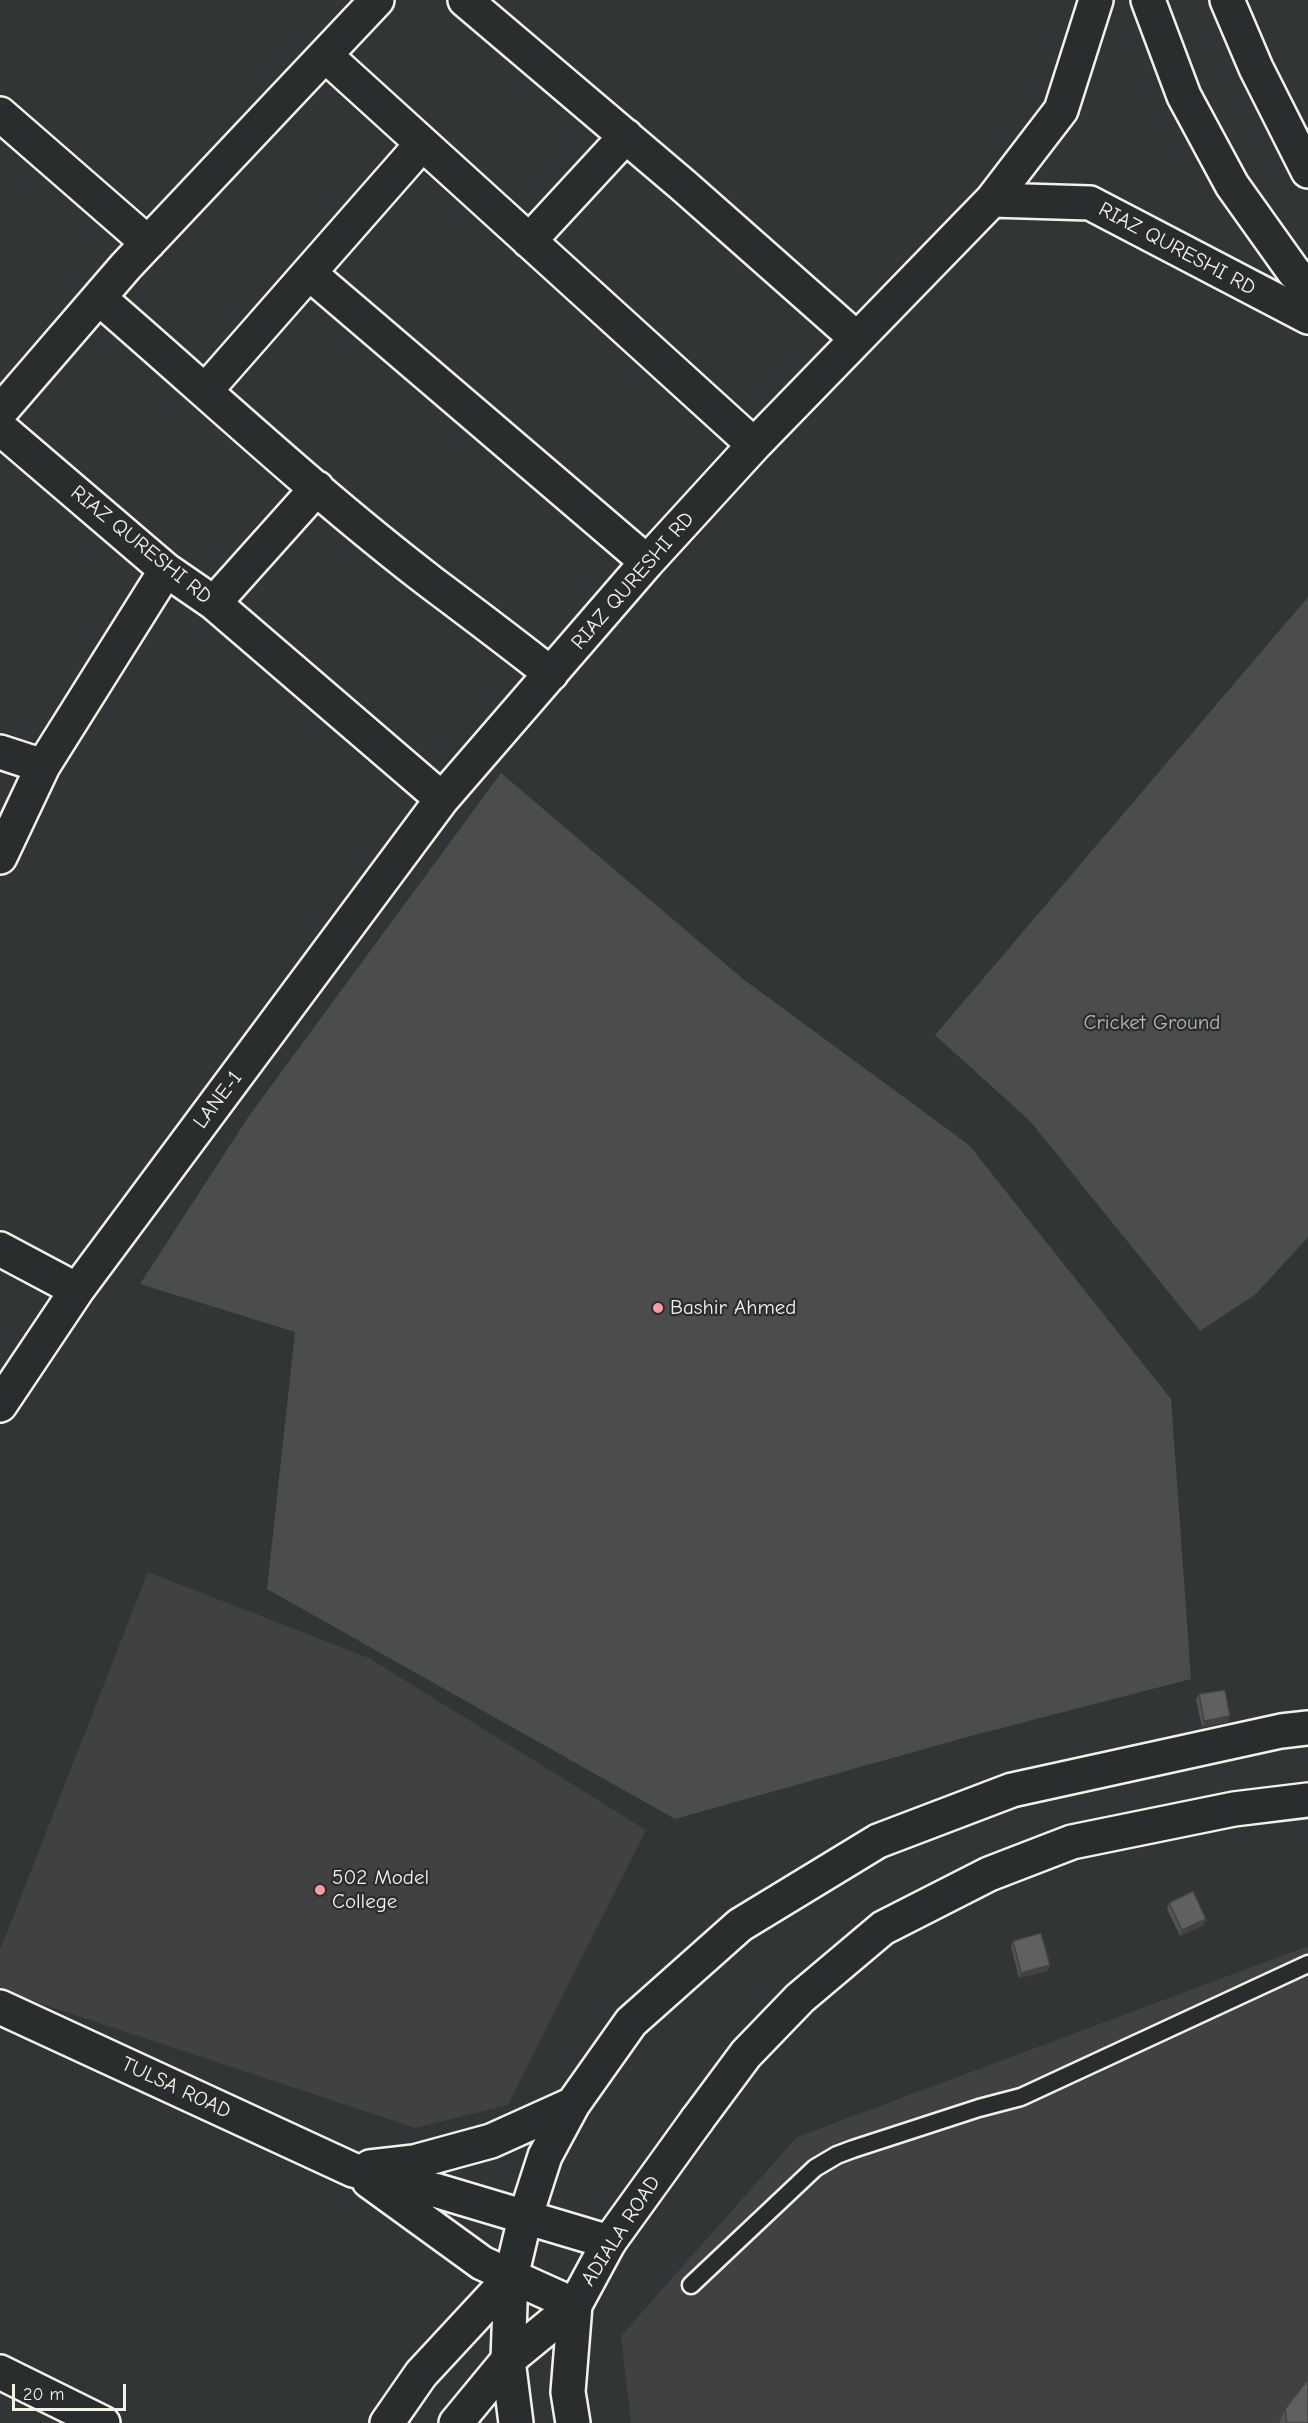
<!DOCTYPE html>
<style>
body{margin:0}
#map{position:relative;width:1308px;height:2423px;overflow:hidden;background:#323535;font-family:"Comic Neue",sans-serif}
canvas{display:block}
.scale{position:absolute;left:12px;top:2384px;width:114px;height:27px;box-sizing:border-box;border:3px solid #f4f1e8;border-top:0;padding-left:8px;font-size:18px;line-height:21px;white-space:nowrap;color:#f4f1e8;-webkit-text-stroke:4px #2a2d2e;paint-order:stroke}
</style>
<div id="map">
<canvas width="1308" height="2423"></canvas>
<div class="scale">20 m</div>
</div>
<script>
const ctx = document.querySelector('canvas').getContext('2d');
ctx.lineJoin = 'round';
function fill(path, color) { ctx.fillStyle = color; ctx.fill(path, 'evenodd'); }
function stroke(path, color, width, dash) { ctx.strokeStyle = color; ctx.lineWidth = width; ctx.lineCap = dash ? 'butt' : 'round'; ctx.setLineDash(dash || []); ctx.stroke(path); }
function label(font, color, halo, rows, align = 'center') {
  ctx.font = font + ' "Comic Neue",sans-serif'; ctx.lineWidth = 4.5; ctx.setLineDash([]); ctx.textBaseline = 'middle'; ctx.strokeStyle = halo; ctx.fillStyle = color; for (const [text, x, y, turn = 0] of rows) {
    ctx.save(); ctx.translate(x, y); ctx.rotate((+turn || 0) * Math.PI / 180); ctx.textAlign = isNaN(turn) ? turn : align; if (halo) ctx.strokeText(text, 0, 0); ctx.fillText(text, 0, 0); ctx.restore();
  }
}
fill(new Path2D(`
 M148,1572L369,1658L646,1830L508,2105L415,2128L0,1990V1950Z
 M1308,1946V2423H631L621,2336L797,2137Z`), '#404242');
fill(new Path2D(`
 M1308,597V1237L1256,1294L1200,1331L1030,1121L935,1035Z
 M501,773L743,979L969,1145L1171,1399L1191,1679L967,1737L675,1819L267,1589L295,1332L140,1284L249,1116Z`), '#4b4d4c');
const service = new Path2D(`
 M691,2285L815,2168L837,2155L853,2149L979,2108L1021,2097L1308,1964`);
const minor = new Path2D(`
 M465,0L684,186L857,339
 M325,55L754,445
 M0,114L148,243
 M992,200L1090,203L1308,317
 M529,241L626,136
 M309,273L647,562
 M99,298C209,393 316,494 432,583C472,613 512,643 551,674
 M206,390L422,144
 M0,412L126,266L377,0
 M0,428L166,570L214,603L442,799L647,562L754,445L992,200L1061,110L1096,0
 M214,603L317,488
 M0,752L43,766
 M0,857L43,766L166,570
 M0,1249L77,1290
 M0,1405L77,1290L442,799
 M0,2372L103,2423`);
const tertiary = new Path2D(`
 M387,2423L421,2374L511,2277
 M456,2423L508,2360L575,2305`);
const secondary = new Path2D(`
 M0,2007L353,2170L438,2191L609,2242
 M697,2120L746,2054L800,1998L883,1928L989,1874L1072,1842L1234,1809L1308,1800
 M370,2167L414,2162L491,2141L573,2104
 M369,2181L482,2263L575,2305
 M511,2277L525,2218L545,2156L573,2104L631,2022L740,1925L878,1841L1012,1790L1281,1731L1308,1728`);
const primary = new Path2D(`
 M1148,0L1184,96L1232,185L1294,272L1308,286
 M1227,0L1256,68L1308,171
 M511,2277L508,2360L516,2423
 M573,2423L568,2392L575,2305L609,2242L697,2120`);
stroke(service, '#f4f1e8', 21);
stroke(minor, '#f4f1e8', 38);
stroke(tertiary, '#f4f1e8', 38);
stroke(secondary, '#f4f1e8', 38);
stroke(primary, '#f4f1e8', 38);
stroke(service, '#2a2d2e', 16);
stroke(minor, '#2a2d2e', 33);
stroke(tertiary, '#2a2d2e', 33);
stroke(secondary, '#2a2d2e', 33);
stroke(primary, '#2a2d2e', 33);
fill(new Path2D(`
 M1199,1694L1228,1722L1202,1727L1196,1700Z
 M1169,1903L1204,1925L1180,1936L1167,1909Z
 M1013,1941L1048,1971L1019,1978L1011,1947Z
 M1285,2409L1308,2423H1279Z`), '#525352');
fill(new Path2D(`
 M1230,1716L1228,1722L1202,1727L1204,1721Z
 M1206,1919L1204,1925L1180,1936L1182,1930Z
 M1050,1965L1048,1971L1019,1978L1021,1973Z`), '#424342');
const building = new Path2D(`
 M1225,1690L1230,1716L1204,1721L1199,1694Z
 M1193,1891L1206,1919L1182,1930L1169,1903Z
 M1041,1933L1050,1965L1021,1973L1013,1941Z
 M1308,2379V2423H1287L1285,2409Z`);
fill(building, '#5f605f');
stroke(building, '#424342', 1.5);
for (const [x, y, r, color] of [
 [658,1308,6,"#ff9aa2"],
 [320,1890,6,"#ff9aa2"]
]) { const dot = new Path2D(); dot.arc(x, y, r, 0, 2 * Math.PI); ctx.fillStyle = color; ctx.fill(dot); stroke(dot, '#2a2d2e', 2); }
label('21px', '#f4f1e8', '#2a2d2e', [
 ["RIAZ QURESHI RD",1177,249,28],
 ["RIAZ QURESHI RD",141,545,39],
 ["RIAZ QURESHI RD",633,581,-49],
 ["LANE-1",218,1100,-53],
 ["TULSA ROAD",176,2088,25],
 ["ADIALA ROAD",621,2231,-57]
]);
label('21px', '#b9b8b1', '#2a2d2e', [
 ["Cricket Ground",1152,1023]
]);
label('21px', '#f4f1e8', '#2a2d2e', [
 ["Bashir Ahmed",670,1308],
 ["502 Model",332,1878],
 ["College",332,1902]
], 'left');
</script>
